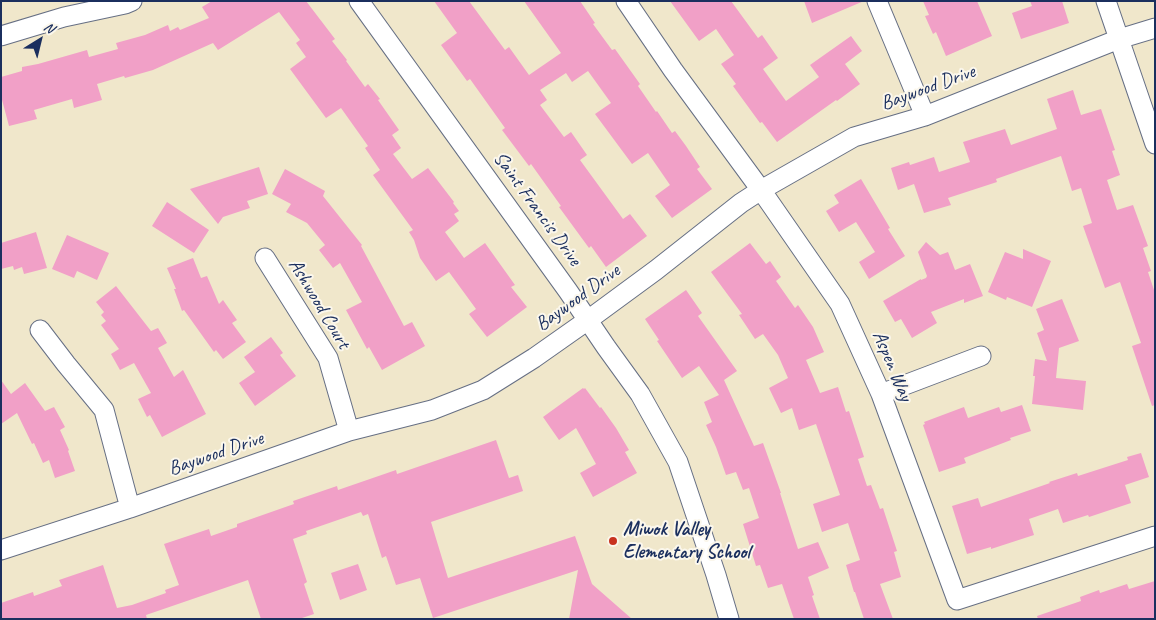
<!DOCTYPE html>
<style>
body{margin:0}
#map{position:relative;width:1156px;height:620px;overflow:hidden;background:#f0e7cb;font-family:Caveat,sans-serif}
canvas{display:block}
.frame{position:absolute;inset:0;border:2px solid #1b2f5e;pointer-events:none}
.north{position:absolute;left:15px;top:15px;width:50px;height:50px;-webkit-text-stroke:4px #fbf7ec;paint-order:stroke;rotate:36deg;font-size:14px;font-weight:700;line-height:20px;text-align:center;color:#1b2f5e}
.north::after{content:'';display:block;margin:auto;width:18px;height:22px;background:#1b2f5e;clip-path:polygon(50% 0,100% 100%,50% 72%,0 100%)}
</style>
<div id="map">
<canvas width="1156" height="620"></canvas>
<div class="frame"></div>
<div class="north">N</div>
</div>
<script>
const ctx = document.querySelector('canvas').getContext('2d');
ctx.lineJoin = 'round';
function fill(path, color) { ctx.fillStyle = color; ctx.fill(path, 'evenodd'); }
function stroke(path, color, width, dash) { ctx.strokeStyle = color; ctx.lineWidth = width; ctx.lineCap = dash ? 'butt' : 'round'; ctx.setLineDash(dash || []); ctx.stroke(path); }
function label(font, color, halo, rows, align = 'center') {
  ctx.font = font + ' Caveat,sans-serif'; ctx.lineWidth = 4; ctx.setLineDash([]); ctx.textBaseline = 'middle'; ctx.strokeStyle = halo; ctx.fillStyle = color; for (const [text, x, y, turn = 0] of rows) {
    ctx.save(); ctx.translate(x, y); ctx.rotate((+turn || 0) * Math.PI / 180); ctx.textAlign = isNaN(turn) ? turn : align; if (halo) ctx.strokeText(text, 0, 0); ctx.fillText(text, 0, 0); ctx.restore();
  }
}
fill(new Path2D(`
 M212,1H306L335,39L332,41L347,60L346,61L365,87L368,84L380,99L378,100L399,130L392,135L401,148L393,154L412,179L428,168L454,202L453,203L459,211L454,214L459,221L445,232L464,258L485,243L515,285L511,287L527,307L487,337L469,314L476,309L449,272L436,281L420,258L414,240L409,232L413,230L373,175L380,170L365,148L368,146L341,108L326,118L290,69L306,57L296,43L300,40L279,12L218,50L213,43L153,70L125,78L124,76L97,84L102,100L74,108L72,99L34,110L37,119L9,126L1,96V77L22,71V67L38,64L87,50L89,57L118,49L116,43L145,35L168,25L170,31L178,27L180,30L209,18L202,7Z
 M434,1H469L505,50L509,47L529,75L561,53L524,1H580L595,23L593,24L612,50L615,49L640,84L638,86L656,112L657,111L672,133L675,131L686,146L700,167L697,169L712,189L672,218L655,196L670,185L648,153L632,164L595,114L611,103L588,71L572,82L566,73L540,90L547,100L540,105L564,137L571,132L587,155L580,160L623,219L630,214L647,236L606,267L591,246L589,248L559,207L561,206L531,164L529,166L502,130L505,128L470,79L467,81L441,45L457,33Z
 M670,1H731L758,38L762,35L778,58L763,69L786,101L819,77L810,65L851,36L862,51L845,64L860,84L837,101L836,100L777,142L762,122L760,123L733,86L736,84L721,64L734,55L716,29L699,41Z
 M804,1H864L812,23Z
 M923,1H977L992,36L946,56L936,32L933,34L925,16L929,15Z
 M1030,1H1062L1069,23L1021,39L1012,13L1032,6Z
 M1073,90L1081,115L1101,109L1115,150L1112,151L1120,175L1107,180L1117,210L1133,205L1148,246L1143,248L1151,271L1148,272L1155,293V405L1152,406L1132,346L1141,343L1120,282L1105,288L1083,226L1092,223L1081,188L1072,191L1061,156L996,179L997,182L948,198L951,205L924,213L914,184L898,190L891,168L909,162L910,165L934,157L939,172L970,162L963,142L1005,129L1011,145L1057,129L1047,99Z
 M259,167L268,194L247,201L250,208L223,217L218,224L190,189Z
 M285,169L325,191L323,196L362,245L361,246L404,326L412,322L425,346L382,370L369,347L367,349L346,310L362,302L340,263L333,268L319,250L325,245L307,223L286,212L291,204L272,194Z
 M861,179L890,228L888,229L905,256L869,279L859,262L875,252L856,222L839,232L826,211L839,203L834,195Z
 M167,202L209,230L194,253L152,226Z
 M36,232L47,268L24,274L22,267L14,270L13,266L1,269V243Z
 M67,235L109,253L97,280L77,271L74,278L52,269Z
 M926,242L940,255L948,252L955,270L970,264L983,296L964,303V299L931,312L937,323L912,338L901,319L895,322L883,301L921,279V280L926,278L927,276L918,252Z
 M750,243L766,264L770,261L781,277L776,281L795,308L798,305L813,327L824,352L806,360L820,393L838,387L846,412L849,411L864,457L858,459L867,486L871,485L880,509L883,508L897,551L894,552L901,577L880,584L893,619H864L855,592H854L846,565L860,560L848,523L822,532L813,504L840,495L816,424L799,430L792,408L781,413L769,388L788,378L778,355L763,334L755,339L739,315L742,314L711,272Z
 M1023,249L1051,261L1032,307L1007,297L1006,300L988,292L1005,252L1023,259Z
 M193,258L201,278L207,276L219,304L223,300L237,320L232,323L246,342L223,359L216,350L214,352L184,310L182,311L174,289H176L167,268Z
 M116,286L151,331L158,328L167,343L158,348L174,377L183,370L206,414L162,437L150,415L147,417L138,399L151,393L134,363L120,370L111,354L119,349L101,325L106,321L101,315L104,312L96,302Z
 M686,290L702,313L698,316L737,371L724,380L754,446L763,443L781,493H780L798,549L818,542L829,568L808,577L814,595L812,596L820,619H794L782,584L768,588L760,565L756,566L743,524L759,518L749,488L743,490L736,472L726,475L716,447L706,425L712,422L704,402L719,395L699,366L682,378L657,341L659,340L645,319Z
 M1062,299L1079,341L1059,348L1056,378L1086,381L1083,410L1032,404L1035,376H1033L1035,359L1047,361L1037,333L1044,330L1036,309Z
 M271,337L283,353L280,355L296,376L255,406L239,383L255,372L244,357Z
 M1,380L11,394L25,383L45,411L54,407L65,427L60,430L69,450L68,451L75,471L55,478L49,460L43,463L34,443L32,444L17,413L1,424Z
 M583,388L584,389L585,388L600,408L601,407L616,428L629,450L625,452L637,473L593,497L580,473L596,464L576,428L559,440L543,417Z
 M1022,405L1031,431L1010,438L1011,440L964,458L966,463L939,472L923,425L925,424L924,422L964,407L968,418L999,407L1001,412Z
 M496,440L509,478L518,475L523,491L431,522L448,578L575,536L592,584L632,619H569L578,570L433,618L420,578L396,585L386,556L382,558L368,514L363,516L361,512L306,531L307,534L293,539L307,582L304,584L314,614L299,619H261L248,580L146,615L147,619H1V603L33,592L34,596L62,586L59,580L103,565L117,608L132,605L166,593L165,590L179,585L164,544L209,529L211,536L237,527V524L294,504L293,501L337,486L338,490L396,470L397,474Z
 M1141,453L1149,477L1125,485L1131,503L1089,517L1088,515L1063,523L1058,509L1029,519L1034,535L991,549V547L967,554L952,506L978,498L981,507L1050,483L1049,482L1077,473L1078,476L1128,460L1127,457Z
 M358,564L367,590L340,600L331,573Z
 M1155,581V619H1038L1037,616L1081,601L1080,597L1099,590L1100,593L1127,584L1129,589Z`), '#f1a0c7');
const street = new Path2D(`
 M359,1L568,291L606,347L640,394L678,462L716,575L729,619
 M626,1L673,70L761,190L840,304L881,394L957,600L1155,536
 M877,1L925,116
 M1106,1L1155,144
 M1,36L64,17L125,4L132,1
 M265,258L328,358L349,431
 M40,330L66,364L104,410L130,508
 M881,394L981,356
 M1,550L130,508L349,431L432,410L483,390L534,358L588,320L656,270L741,203L761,190L854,137L925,116L1119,39L1155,28`);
stroke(street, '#666f84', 21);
stroke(street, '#fff', 19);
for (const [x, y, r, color] of [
 [613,541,5,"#c8321e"]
]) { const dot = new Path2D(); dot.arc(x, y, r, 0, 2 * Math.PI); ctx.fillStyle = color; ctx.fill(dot); stroke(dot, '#fbf7ec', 2); }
label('20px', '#1b2f5e', '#fbf7ec', [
 ["Baywood Drive",928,88,-20],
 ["Saint Francis Drive",537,209,54],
 ["Baywood Drive",578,298,-36],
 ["Ashwood Court",319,304,59],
 ["Aspen Way",892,366,67],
 ["Baywood Drive",216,454,-19]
]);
label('bold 20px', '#1b2f5e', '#fbf7ec', [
 ["Miwok Valley",623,530],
 ["Elementary School",623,553]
], 'left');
</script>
